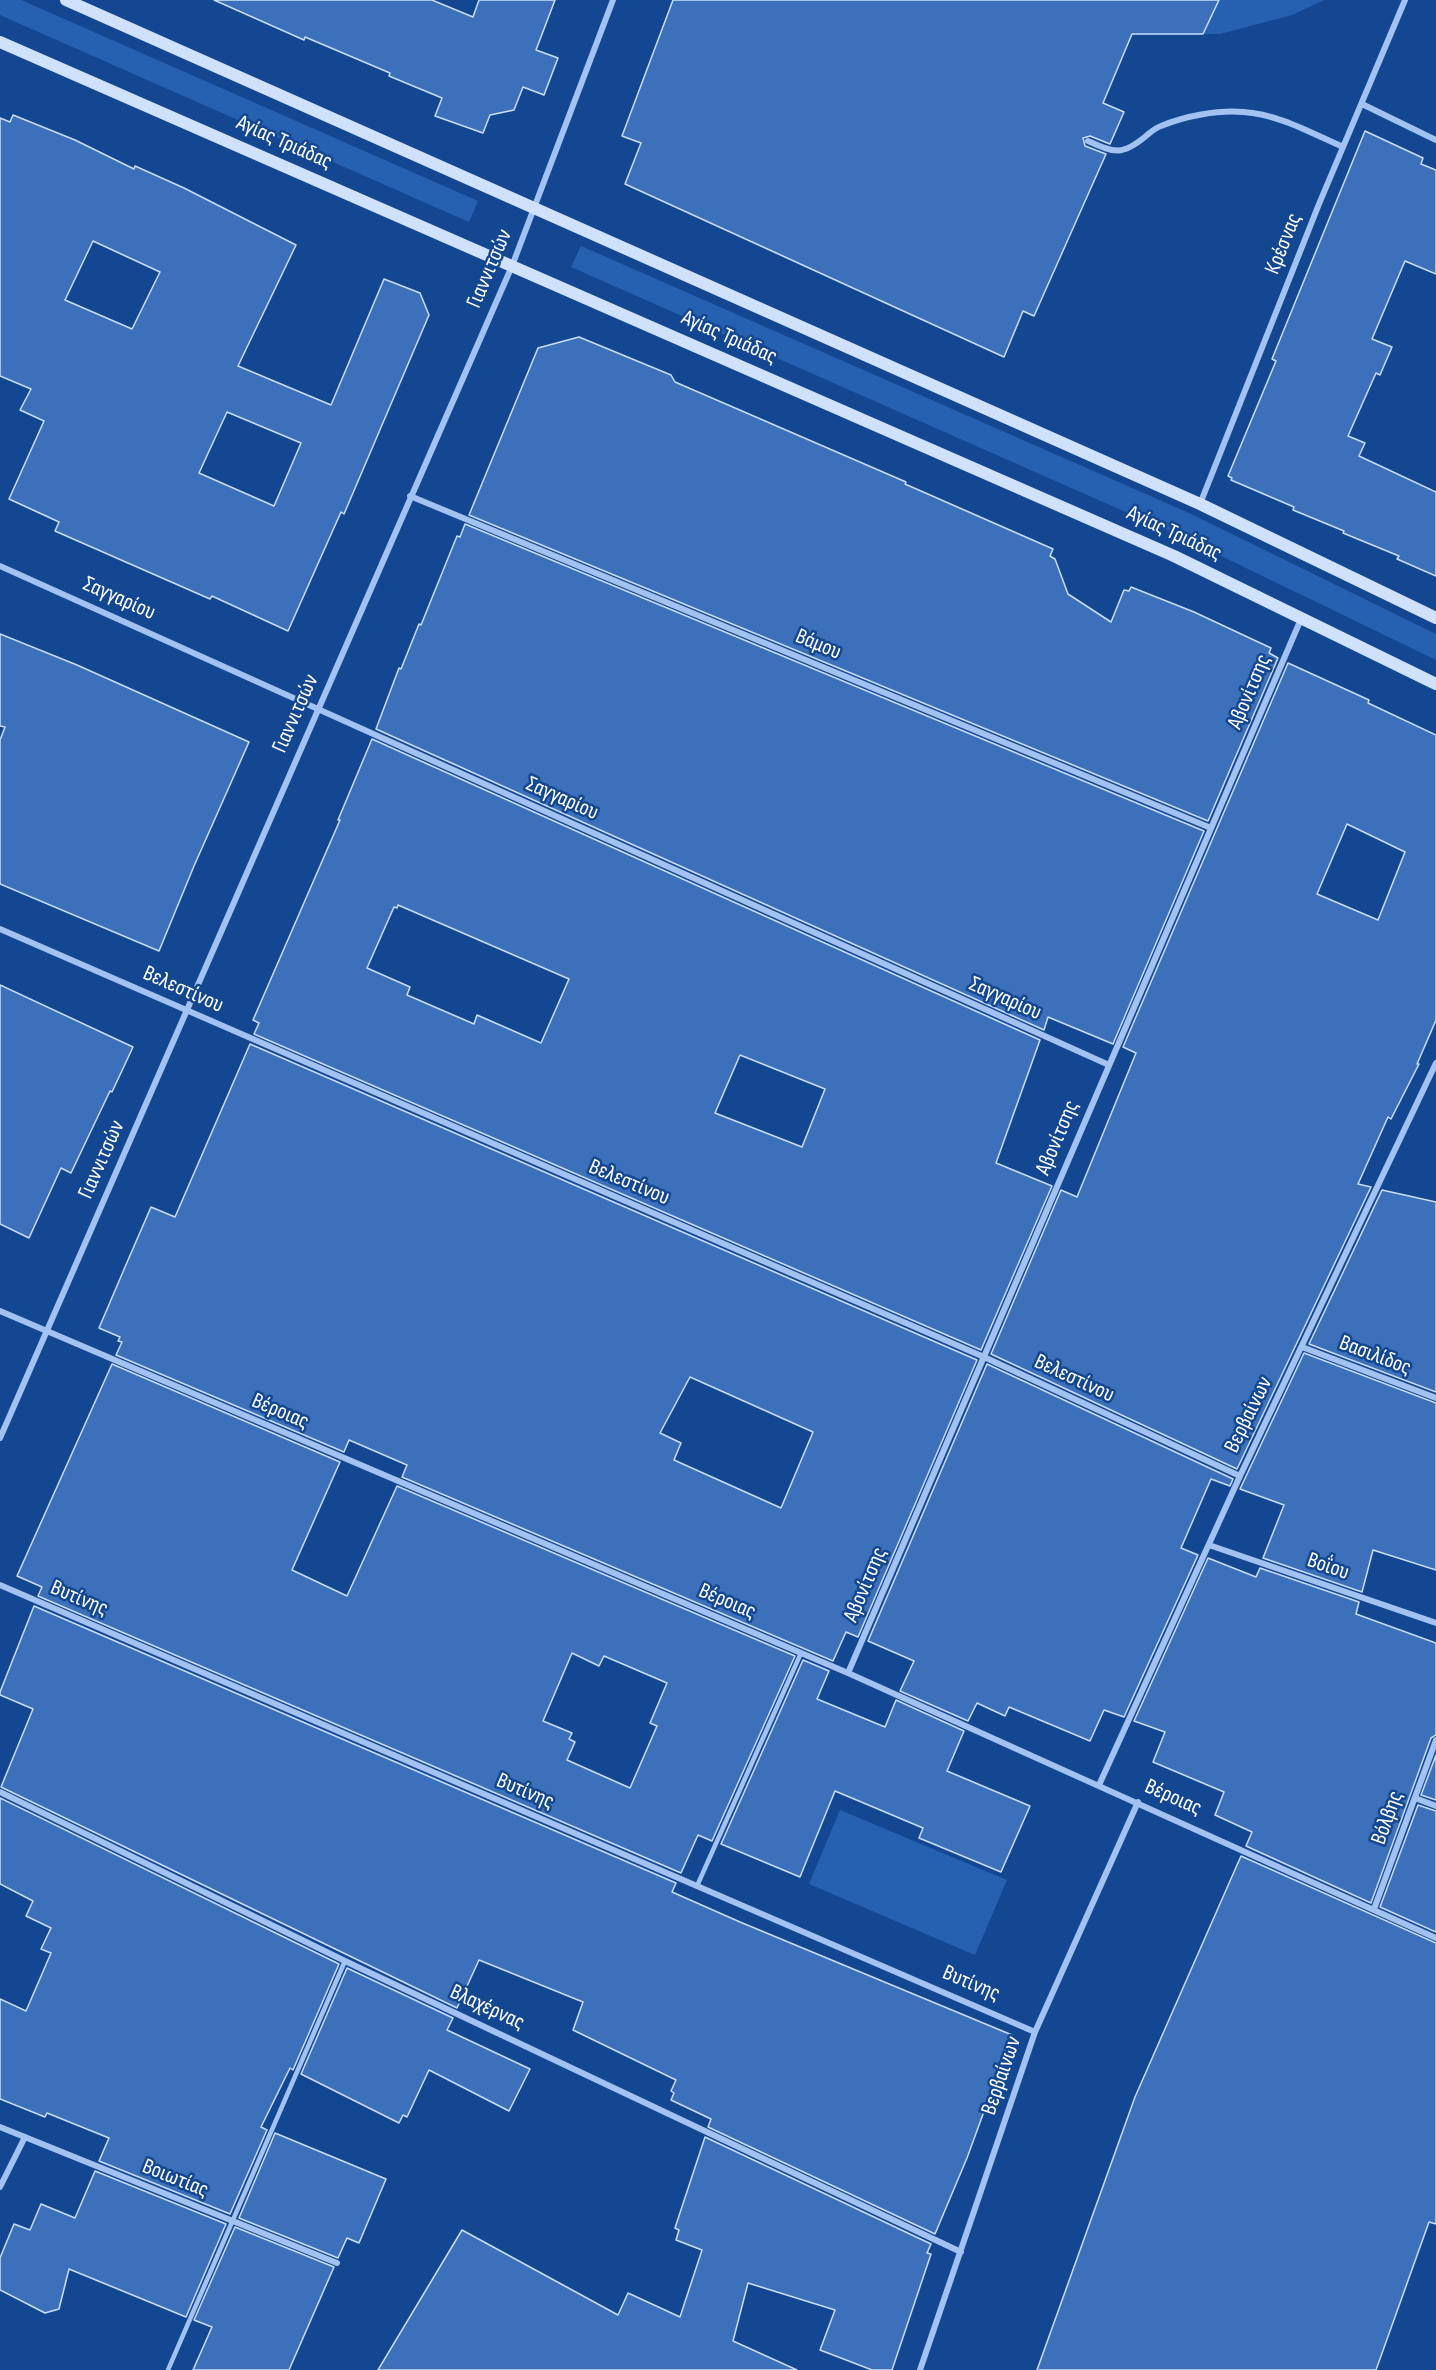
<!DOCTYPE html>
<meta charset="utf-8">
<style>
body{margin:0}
canvas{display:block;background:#144792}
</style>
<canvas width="1436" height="2370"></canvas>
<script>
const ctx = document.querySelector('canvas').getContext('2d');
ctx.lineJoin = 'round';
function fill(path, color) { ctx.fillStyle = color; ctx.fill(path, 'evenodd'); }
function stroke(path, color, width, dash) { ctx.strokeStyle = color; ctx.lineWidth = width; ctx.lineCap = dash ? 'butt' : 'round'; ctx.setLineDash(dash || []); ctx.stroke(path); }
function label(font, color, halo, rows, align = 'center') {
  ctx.font = font + ' "Sofia Sans Condensed",sans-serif'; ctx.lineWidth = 5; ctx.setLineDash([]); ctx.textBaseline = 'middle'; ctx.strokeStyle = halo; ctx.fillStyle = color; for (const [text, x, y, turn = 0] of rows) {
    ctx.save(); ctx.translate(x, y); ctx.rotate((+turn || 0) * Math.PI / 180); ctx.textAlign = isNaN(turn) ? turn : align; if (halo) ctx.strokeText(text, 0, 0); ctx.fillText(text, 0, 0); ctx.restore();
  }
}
fill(new Path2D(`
 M0,0H21L478,201L469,222L0,15Z
 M997,0H1324L1292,15L1220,34H1144L1070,24Z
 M581,246L1189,513L1436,634V660L1180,536L571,267Z
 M840,1810L1007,1880L975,1955L809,1884Z`), '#2660b1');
const building = new Path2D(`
 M214,0H432L473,17L479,0H555L536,50L558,58L544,95L523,87L514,110L490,115L483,133L435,116L442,98L389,76L390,73L305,37L304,40Z
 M673,0H1219L1203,34H1132L1103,103L1124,112L1110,144L1090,136L1083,138L1085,146L1106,154L1034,316L1023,311L1004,357L625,184L641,143L622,136Z
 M13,115L75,140L134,169L135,166L184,188L296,245L238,366L331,405L384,279L420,293L429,315L344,514L341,512L288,631L212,596L210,599L55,531L59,522L9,499L44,421L20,410L31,389L0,376V118L10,122ZM93,241L160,272L132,329L65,300ZM227,412L301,443L274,506L199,473Z
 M1365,131L1423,158L1421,164L1436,170V274L1405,261L1372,339L1392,347L1380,375L1376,373L1348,436L1365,443L1359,456L1436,492V576L1397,559L1399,556L1343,533L1344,531L1293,510L1294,507L1231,480L1232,478L1228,476L1276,361L1272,359Z
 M579,337L671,375L675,382L906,482L905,484L1053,549L1050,556L1055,559L1068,594L1111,622L1124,590L1129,591L1131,587L1194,612L1271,648L1269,653L1278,658L1208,821L469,515L538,348Z
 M465,524L1204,831L1113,1044L1048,1017L1044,1030L376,729L399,668L401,669L419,624L421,625L457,536L460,537Z
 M0,634L77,665L249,742L194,866L159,951L0,884V740L5,727L0,726Z
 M1288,663L1369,700L1368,703L1436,735V1020L1417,1064H1419L1391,1119L1388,1117L1358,1184L1371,1187L1237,1469L991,1354L1061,1190L1077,1197L1136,1053L1123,1047ZM1347,824L1405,852L1378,920L1317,894Z
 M372,739L1040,1040L996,1163L1052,1186L981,1350L254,1034L259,1023L253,1020L340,820H338ZM398,905L569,979L541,1043L477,1015L474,1024L407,995L410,987L367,968L394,907L397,908ZM740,1055L825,1089L802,1147L715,1113Z
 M0,985L133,1047L112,1092L110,1091L71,1173L61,1168L29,1238L0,1224Z
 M250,1044L977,1360L858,1637L846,1632L833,1661L402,1477L407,1465L349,1440L344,1452L116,1355L122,1342L118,1341L120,1337L99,1328L125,1267L151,1207L175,1217ZM690,1377L813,1432L781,1508L674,1460L681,1443L660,1433Z
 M1382,1190L1436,1202V1392L1309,1344Z
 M1304,1353L1436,1403V1570L1373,1550L1362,1592L1263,1558L1284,1505L1240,1489Z
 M112,1364L340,1462L292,1570L347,1596L397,1486L795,1656L712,1841L698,1835L681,1873L38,1596L42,1587L17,1576ZM572,1653L599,1666L604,1656L667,1683L650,1723L657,1726L630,1788L567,1760L575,1742L569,1739L572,1733L543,1721Z
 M987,1364L1233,1479L1230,1486L1211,1479L1181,1548L1198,1555L1124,1717L1104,1710L1090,1741L1009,1707L1005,1716L977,1703L968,1721L900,1691L914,1661L868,1641Z
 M1208,1558L1256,1577L1260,1568L1359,1602L1356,1614L1436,1643V1735L1431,1738L1371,1903L1246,1846L1252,1832L1215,1815L1224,1792L1153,1762L1165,1732L1134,1721Z
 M34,1606L676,1883L672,1892L740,1922L1012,2035L967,2158L935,2234L708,2127L711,2119L671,2100L674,2093L671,2091L676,2080L573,2030L583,2002L479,1960L457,2008L1,1787L33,1709L0,1695V1692Z
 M803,1660L829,1671L817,1699L885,1727L896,1700L964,1731L947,1771L1030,1806L1001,1872L919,1838L923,1828L835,1791L800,1877L721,1844Z
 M1436,1755V1800L1421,1795Z
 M0,1798L339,1964L293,2070L290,2068L261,2127L267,2130L230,2214L99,2161L109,2138L47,2113L45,2117L0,2099V1999L26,2011L51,1953L41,1949L51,1928L26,1916L33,1901L0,1884Z
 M1418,1805L1436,1811V1932L1380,1907Z
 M1241,1856L1436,1943V2224L1429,2222L1376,2370H1037L1135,2097Z
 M347,1968L453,2018L447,2030L530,2069L509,2111L429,2070L407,2117L403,2115L399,2123L301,2074Z
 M275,2133L386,2179L359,2243L347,2238L338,2258L239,2218Z
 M705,2137L931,2244L927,2253L931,2254L892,2370H872L820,2350L835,2310L748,2283L733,2341L797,2370H378L462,2230L618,2315L628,2293L680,2317L702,2250L676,2240L679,2230L675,2228Z
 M95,2171L226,2224L186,2317L69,2269L59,2309L45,2313L0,2290V2258L14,2224L30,2230L41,2204L75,2218Z
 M235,2227L334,2267L289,2370H193L212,2327L194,2320Z`);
fill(building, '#3d70ba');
stroke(building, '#c9defc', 1.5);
stroke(new Path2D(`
 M697,1886L801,1653
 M168,2370L345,1961`), '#a2c3f1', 4.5);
stroke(new Path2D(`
 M1362,104L1436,140
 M1088,141C1115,153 1122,156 1146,136C1151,132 1155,128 1161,126C1185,116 1217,110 1243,112C1278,114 1311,133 1343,147
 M410,496L1211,828
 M1200,504L1319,204L1405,0
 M0,566L1109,1065
 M0,929L984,1357L1240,1476
 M0,1311L848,1673L1436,1938
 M1302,1347L1436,1398
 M0,1438L512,266L613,0
 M1209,1545L1436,1623
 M0,1585L1035,2032
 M848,1673L1301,619
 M1099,1785L1240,1476L1436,1063
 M0,1792L345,1961L961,2252
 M1415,1798L1436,1806
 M1374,1909L1436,1740
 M0,2127L337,2263
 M0,2187L25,2137
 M920,2370L1035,2032L1138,1802`), '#a2c3f1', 6);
stroke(new Path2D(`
 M66,0L1200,504L1436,618
 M0,42L1174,556L1436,684`), '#d0e1fc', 12);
label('22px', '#fff', '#144792', [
 ["Αγίας Τριάδας",284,143,24],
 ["Κρέσνας",1284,244,-68],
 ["Γιαννιτσών",490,269,-67],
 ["Αγίας Τριάδας",729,338,24],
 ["Αγίας Τριάδας",1174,534,25],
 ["Σαγγαρίου",119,599,24],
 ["Βάμου",818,645,23],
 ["Αβονίτσης",1250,692,-67],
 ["Γιαννιτσών",296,714,-66],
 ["Σαγγαρίου",562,799,24],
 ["Βελεστίνου",183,990,24],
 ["Σαγγαρίου",1005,999,24],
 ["Αβονίτσης",1058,1138,-67],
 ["Γιαννιτσών",102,1160,-66],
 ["Βελεστίνου",629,1183,23],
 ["Βασιλίδος",1375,1356,21],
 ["Βελεστίνου",1074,1379,25],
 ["Βέροιας",280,1412,23],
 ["Βερβαίνων",1249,1415,-64],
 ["Βοΐου",1328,1567,19],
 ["Αβονίτσης",866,1585,-67],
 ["Βυτίνης",79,1599,23],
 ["Βέροιας",727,1602,23],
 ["Βυτίνης",525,1792,23],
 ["Βέροιας",1173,1798,24],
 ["Βόλβης",1388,1818,-70],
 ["Βυτίνης",971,1984,23],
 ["Βλαχέρνας",487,2008,25],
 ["Βερβαίνων",1002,2076,-71],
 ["Βοιωτίας",175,2179,22]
]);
</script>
